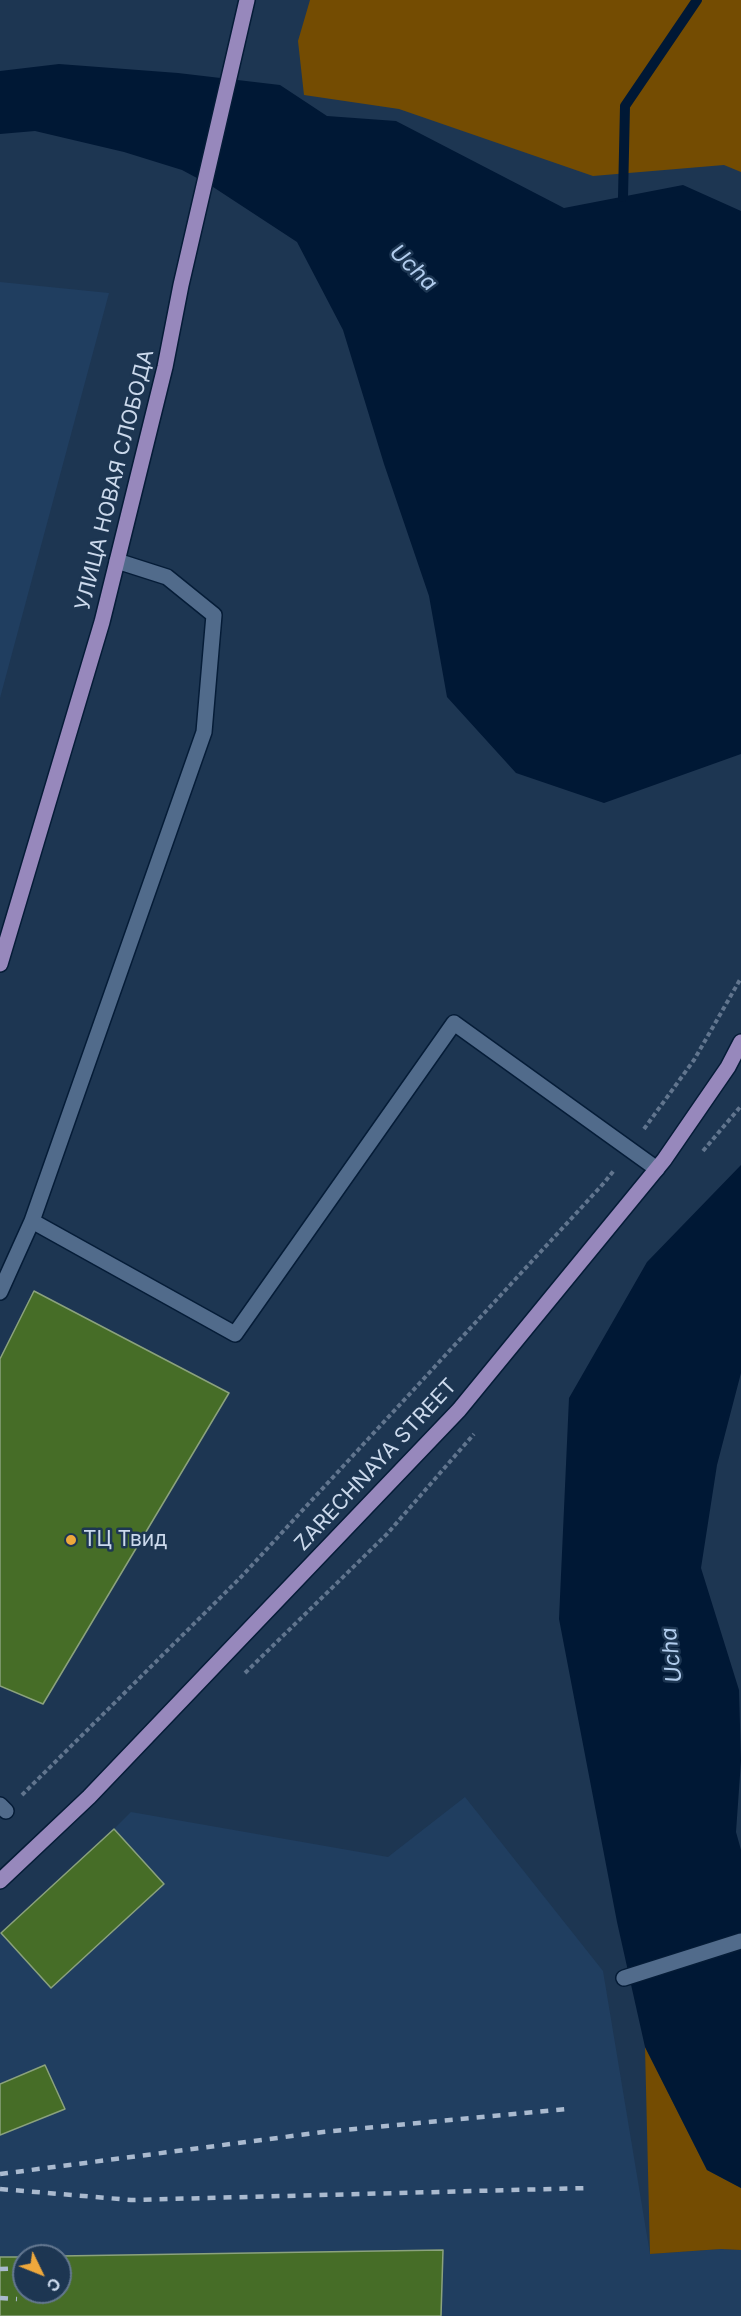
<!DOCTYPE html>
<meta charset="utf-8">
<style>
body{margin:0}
#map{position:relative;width:741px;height:2316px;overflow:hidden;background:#1d3652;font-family:Inter,sans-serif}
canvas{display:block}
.north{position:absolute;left:12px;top:2244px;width:60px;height:60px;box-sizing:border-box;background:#1d3652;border:2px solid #637790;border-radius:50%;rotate:133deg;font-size:16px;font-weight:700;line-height:24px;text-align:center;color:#cbd9ec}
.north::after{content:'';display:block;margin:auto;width:21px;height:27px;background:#eea83c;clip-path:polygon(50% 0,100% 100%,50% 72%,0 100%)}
</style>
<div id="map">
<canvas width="741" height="2316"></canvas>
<div class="north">С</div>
</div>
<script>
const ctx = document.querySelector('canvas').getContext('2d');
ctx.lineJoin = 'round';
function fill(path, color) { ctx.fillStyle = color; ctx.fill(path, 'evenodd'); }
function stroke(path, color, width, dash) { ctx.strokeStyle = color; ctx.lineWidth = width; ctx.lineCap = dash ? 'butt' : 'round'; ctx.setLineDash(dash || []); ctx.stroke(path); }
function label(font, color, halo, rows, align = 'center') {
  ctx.font = font + ' Inter,sans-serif'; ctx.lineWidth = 5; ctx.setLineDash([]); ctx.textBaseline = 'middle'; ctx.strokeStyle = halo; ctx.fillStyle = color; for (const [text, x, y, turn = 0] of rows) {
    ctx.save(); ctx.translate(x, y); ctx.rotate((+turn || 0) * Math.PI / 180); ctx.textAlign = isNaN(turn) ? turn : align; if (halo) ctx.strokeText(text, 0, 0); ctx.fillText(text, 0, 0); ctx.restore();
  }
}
fill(new Path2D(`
 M0,282L109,293L0,698Z
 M465,1797L603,1971L650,2254L721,2249L741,2250V2316H0V1934L114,1829L131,1812L388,1857ZM24,2256H60V2292H24Z`), '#203e60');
fill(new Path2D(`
 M310,0H741V172L724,165L593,176L399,109L304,95L298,41Z
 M645,2047L707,2170L741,2188V2250L721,2249L650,2254Z`), '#744c02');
fill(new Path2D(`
 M59,64L178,73L280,85L327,116L396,121L564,208L683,185L741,211V754L604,803L516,773L447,697L429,596L384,464L343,330L297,242L210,185L182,170L124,152L35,131L0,134V71Z
 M741,1165V1373L717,1465L701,1568L739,1690L741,1761L736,1832L741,1850V2188L707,2170L645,2047L617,1922L559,1619L569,1398L647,1262Z`), '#001835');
stroke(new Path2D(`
 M623,197L625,106L697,0`), '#001835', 10);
const building = new Path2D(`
 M34,1291L229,1393L43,1704L0,1686V1359Z
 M114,1829L164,1884L51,1988L1,1933Z
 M45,2065L65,2109L0,2135V2084Z
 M443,2250L441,2316H0V2257H24V2292H60V2256Z`);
fill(building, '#466d27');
stroke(building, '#8ba27d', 1.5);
const minor = new Path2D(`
 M32,1221L235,1334L454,1023L657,1169
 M0,1292L32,1221L204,732L214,615L167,577L117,561
 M0,1805L6,1811
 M624,1978L741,1941`);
const major = new Path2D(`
 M0,964L102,622L165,367L181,285L247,0
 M0,1881L89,1797L459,1410L664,1160L728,1067L741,1042`);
stroke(minor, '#051c37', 18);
stroke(major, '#051c37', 18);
stroke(new Path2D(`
 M644,1129L694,1060L741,978
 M703,1151L741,1106
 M245,1673L387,1534L474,1434
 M22,1795L242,1576L604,1183L615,1169`), '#61758e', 4, [4.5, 3]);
stroke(minor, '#516b8b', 15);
stroke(major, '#9788bc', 15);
stroke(new Path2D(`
 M0,2174L323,2132L567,2109
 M0,2189L131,2200L589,2188
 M0,2269L24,2268
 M0,2298L17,2299`), '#aabacf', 4.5, [8, 8]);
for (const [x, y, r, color] of [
 [71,1540,6,"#eea83c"]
]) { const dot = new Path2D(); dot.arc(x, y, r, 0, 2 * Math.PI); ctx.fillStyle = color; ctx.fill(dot); stroke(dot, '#1d3652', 2); }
label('21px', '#cbd9ec', '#1d3652', [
 ["УЛИЦА НОВАЯ СЛОБОДА",115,480,-76],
 ["ZARECHNAYA STREET",376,1465,-47]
]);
label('21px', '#cbd9ec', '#1d3652', [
 ["ТЦ Твид",83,1540]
], 'left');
label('italic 22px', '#b2cdee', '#1d3652', [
 ["Ucha",413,268,44],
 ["Ucha",672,1655,-96]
]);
</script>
